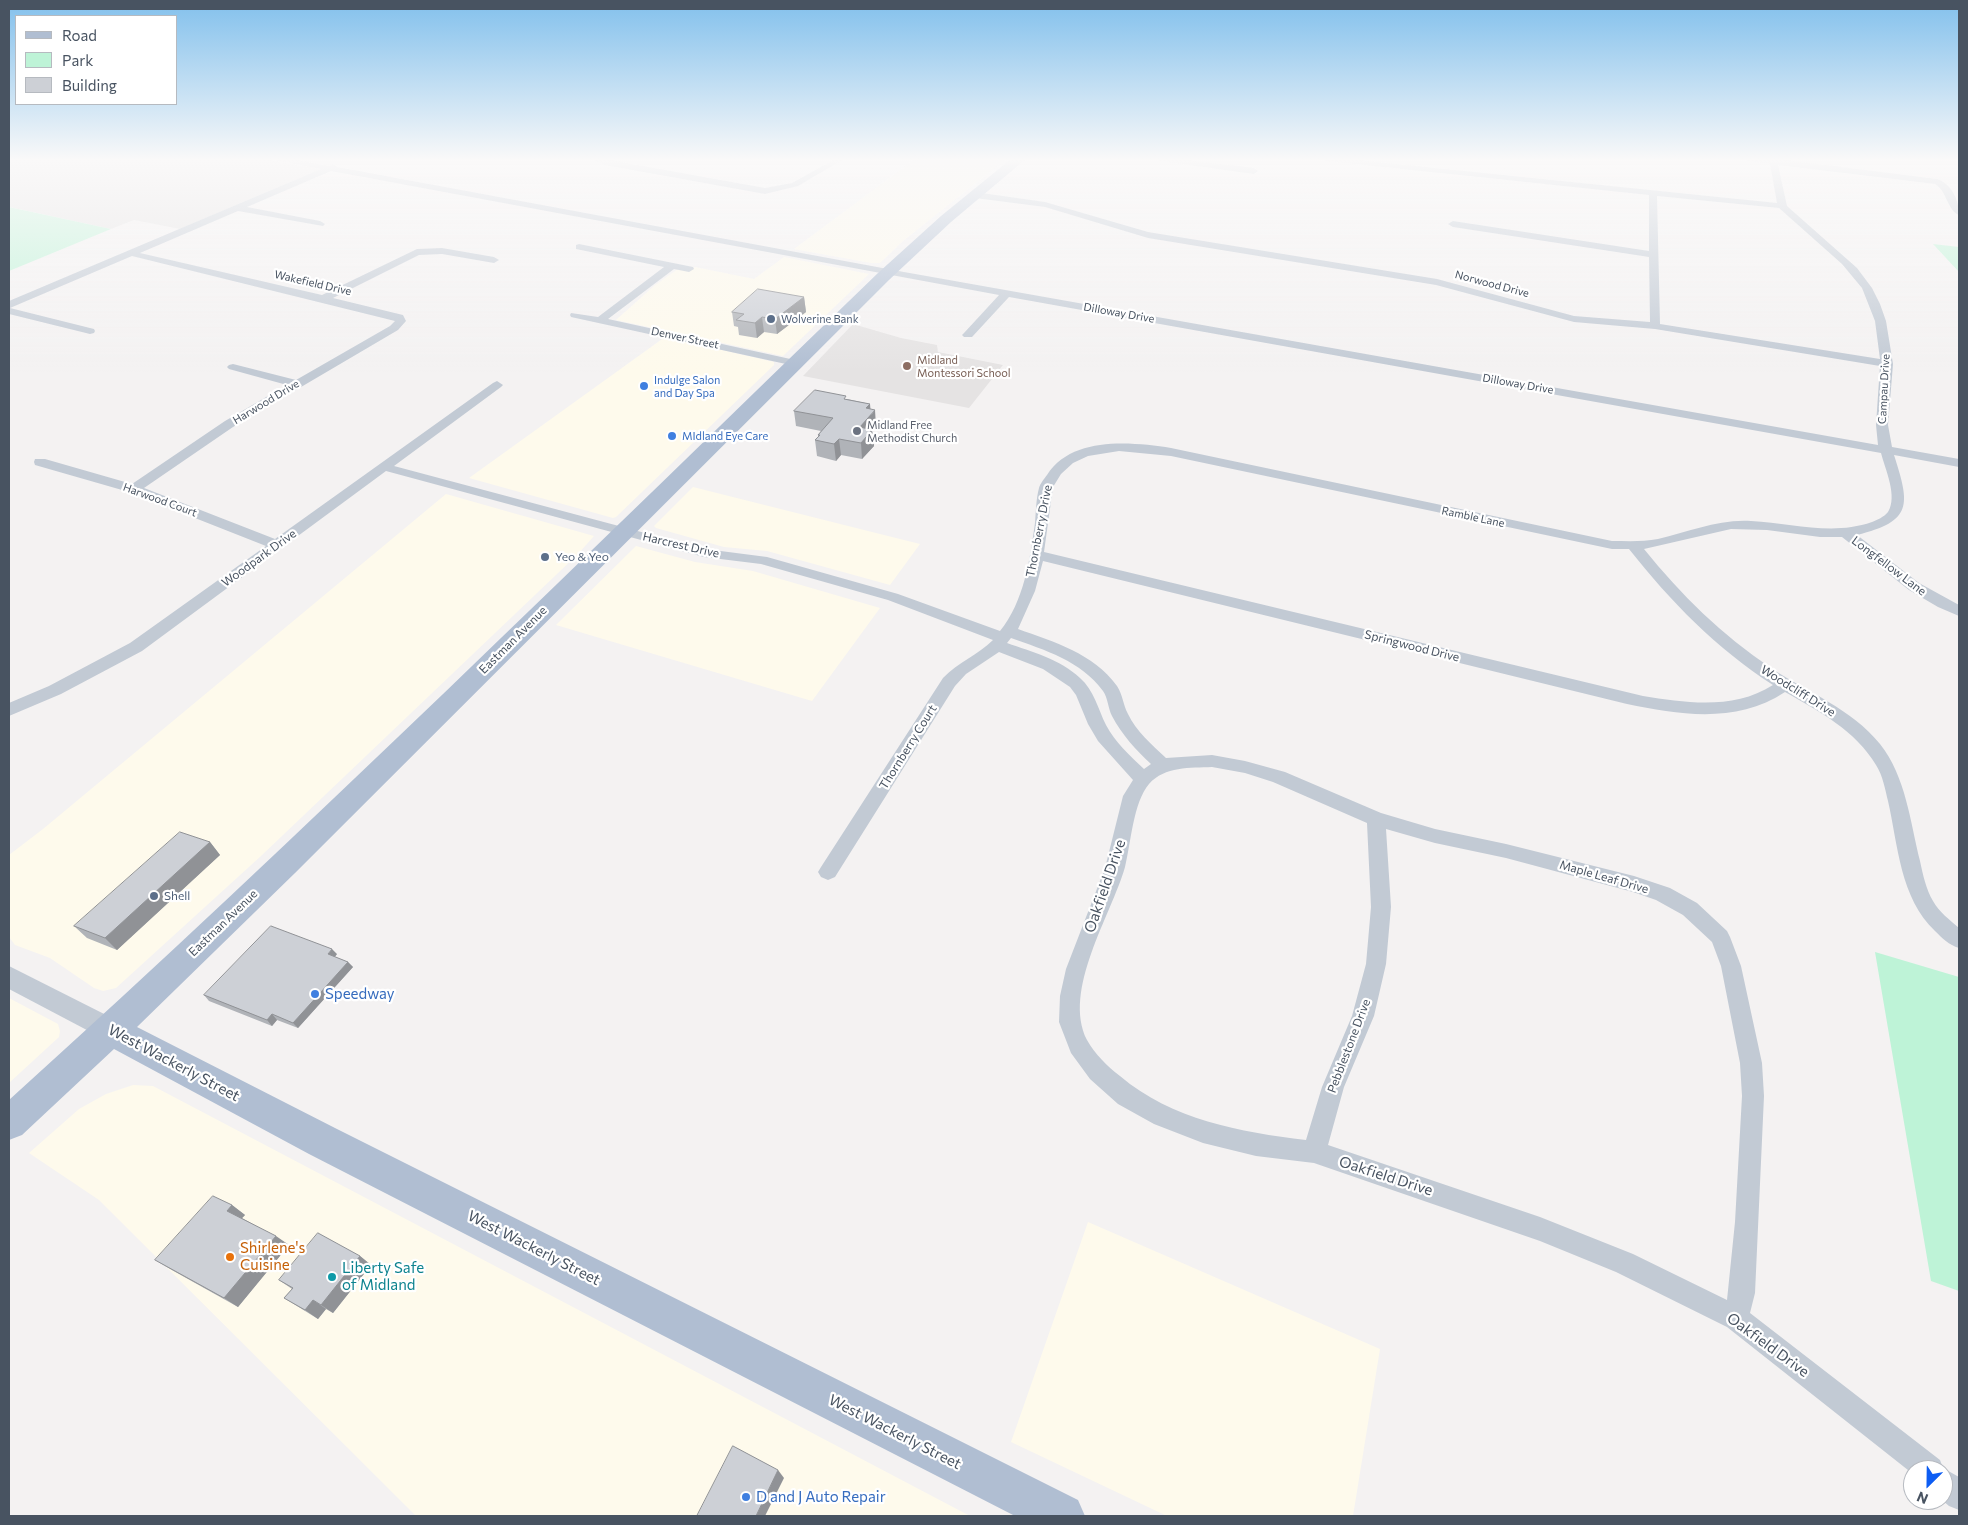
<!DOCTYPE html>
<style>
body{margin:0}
#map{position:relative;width:1968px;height:1525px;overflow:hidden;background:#f4f2f2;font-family:Commissioner,sans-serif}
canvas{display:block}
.frame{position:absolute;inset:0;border:10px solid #485361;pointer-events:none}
.legend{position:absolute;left:15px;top:15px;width:162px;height:90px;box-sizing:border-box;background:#fff;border:1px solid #b6bac0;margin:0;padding:6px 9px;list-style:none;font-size:15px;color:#485361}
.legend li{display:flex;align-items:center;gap:10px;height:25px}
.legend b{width:25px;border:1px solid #b6bac0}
.north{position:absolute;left:1903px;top:1460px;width:50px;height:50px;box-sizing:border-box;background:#fff;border:1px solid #b6bac0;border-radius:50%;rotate:203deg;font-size:14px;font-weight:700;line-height:20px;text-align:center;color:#485361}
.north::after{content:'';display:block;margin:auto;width:18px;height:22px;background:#0d5df3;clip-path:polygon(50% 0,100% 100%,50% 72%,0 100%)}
</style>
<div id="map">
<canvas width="1968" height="1525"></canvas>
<div class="frame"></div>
<ul class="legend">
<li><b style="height:6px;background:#b0bed2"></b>Road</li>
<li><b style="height:14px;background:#bef3d7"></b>Park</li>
<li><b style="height:14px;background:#cdd0d6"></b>Building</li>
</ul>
<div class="north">N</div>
</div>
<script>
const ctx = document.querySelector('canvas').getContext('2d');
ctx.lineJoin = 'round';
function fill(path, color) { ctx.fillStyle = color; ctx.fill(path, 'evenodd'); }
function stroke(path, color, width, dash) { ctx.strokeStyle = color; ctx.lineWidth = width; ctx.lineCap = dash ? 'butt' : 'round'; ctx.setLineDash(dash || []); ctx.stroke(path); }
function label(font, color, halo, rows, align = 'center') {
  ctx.font = font + ' Commissioner,sans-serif'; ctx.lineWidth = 4.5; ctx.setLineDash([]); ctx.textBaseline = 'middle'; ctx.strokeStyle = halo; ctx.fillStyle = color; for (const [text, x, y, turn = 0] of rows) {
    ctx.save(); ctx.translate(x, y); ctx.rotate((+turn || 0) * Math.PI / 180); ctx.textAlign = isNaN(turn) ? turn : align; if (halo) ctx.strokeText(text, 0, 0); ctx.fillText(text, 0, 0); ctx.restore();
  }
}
fill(new Path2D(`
 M915,159H1006L903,241L880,263H871L794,249Z
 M784,257L869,274L783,356L616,320L654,286L678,269L690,270L695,267L754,279Z
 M665,337L774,362V365L616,517L613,518L469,478Z
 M693,487L872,532L920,544L890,585L767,551L724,547L656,528L654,526Z
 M446,494L594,536L578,554L261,856L116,988L103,991L94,988L50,958L15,945L9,937V855L43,829Z
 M636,546L695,562L753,571L880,608L812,701L556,625Z
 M9,998L58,1024L60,1031L59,1037L9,1083Z
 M133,1085L153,1086L970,1516H416L99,1200L29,1153L79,1109L106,1094Z
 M1088,1222L1380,1349L1353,1516H1167L1011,1442Z`), '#fefaec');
fill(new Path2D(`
 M9,159H261L321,169L180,229L134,220L111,229L9,207Z
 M853,324L901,338L937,345L938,352L1003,365L969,408L803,376Z`), '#e5e3e3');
fill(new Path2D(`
 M9,207L111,229L9,271Z
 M1933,244L1959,247V272Z
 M1875,952L1959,977V1291L1931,1281Z`), '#bef3d7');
fill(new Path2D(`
 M275,159H290L329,166L333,164L337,167L904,272L1878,445L1876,425L1880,366L1655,329L1574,322L1436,285L1148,238L1045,207L975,198L971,195L975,192L1045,202L1148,232L1437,279L1574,316L1650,322L1649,257L1453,227L1448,224L1453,221L1649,251V195L1327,161L1323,159H1347L1777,203L1770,164L1749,161L1745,159H1777L1937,179C1952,184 1959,200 1959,215C1947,210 1947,191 1935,184L1778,165L1787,206L1857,268L1872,288L1880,304L1886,321L1893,364L1888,425L1892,447L1959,459V467L1894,455C1910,505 1913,521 1857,535L1919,583L1959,605V616L1938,607L1909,590L1842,537H1820L1767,530L1731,529L1644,549C1681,595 1722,635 1771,668C1807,692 1852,709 1880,744C1906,777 1910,821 1920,861C1923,875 1926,889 1933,901C1939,912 1950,920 1959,928V948C1949,945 1942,938 1935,931C1900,898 1898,845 1888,801C1885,789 1883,776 1876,765C1856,731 1819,711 1785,692C1737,724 1680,715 1627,704L1043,561L1035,591L1018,629C1054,642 1093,653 1117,686C1123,695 1123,705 1128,714C1136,731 1152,745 1166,758L1212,755L1245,761L1285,772L1381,813L1435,829L1506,844L1634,876L1670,888L1697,903L1727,931L1730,937L1741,966L1762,1063L1764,1096L1755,1293L1750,1313L1940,1460L1943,1468L1959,1477V1510L1949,1506L1942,1500L1943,1470H1913V1474L1727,1327L1616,1272L1540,1241L1314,1163L1256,1156L1203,1143L1154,1124L1118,1104L1090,1079L1071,1053L1059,1022L1060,996L1066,969L1105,868L1123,796L1133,780L1098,741L1088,724L1076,695L1070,687L1043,669L999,652L966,674L955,686L835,877L828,880L821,877L818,872L821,867L943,678C958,662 978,655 993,640L888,600L761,564L704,557L386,471L142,651L61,694L9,716V703L49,686L130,643L266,546L129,492L35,465L34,462L35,459H45L132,484L225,421L287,385L229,369L227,367L229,365L233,364L296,380L390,326L395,321L132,256L10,308L94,329L95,331L94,333L90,334L9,314V301L321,169L279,161ZM331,171L999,295L964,333L962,335L964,337H972L1009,297L1881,453C1885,469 1898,496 1888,512C1884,517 1877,520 1872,522C1832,536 1792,523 1751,521C1718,519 1689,532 1658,539C1643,542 1627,541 1612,541L1171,448C1131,442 1072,436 1047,475C1044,479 1040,484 1039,488C1036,499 1036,512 1035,523C1030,559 1024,602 1000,631L898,594L767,557L705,549L394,466L501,387L503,385L497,381L493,383L275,539L144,488L233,427L398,330L406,321L403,315L333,298L419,255L442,254L494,263L499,260L494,257L442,248L417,249L322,295L140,253L238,211L323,226L325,224L320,221L247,207ZM1657,196L1779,208L1842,264L1862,288L1875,321L1880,359L1660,324ZM1119,451L1171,456L1612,549H1629C1671,602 1716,648 1773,685C1734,710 1687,703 1643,696L1044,552L1053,487L1061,474L1073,463L1088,456ZM1011,638C1045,650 1081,661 1103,691C1108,698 1108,708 1112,716C1122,735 1136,750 1151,764L1144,769C1130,756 1115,742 1106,725C1098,709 1094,690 1080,678C1060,659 1032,652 1007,643ZM1212,767L1245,773L1273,782L1367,823L1371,907L1366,964L1352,1016L1322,1087L1306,1140C1240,1132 1172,1120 1120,1076C1107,1066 1095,1054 1087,1040C1062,990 1111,916 1125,867C1131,843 1133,803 1149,784C1165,766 1190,768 1212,767ZM1386,829L1435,843L1506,858L1633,892L1656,900L1683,915L1712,942L1721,966L1740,1063L1742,1096L1735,1222L1727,1300L1633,1254L1540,1217L1328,1145L1344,1087L1374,1016L1386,964L1391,907Z
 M593,159H604L765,188L792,183L835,159H844L798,186L765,194L605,165Z
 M1157,159H1177L1254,168L1258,171L1254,174L1161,161Z
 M579,244L693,267L694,269L689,272L674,269L608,319L795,360L801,363L795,366L571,317L570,315L571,313L598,317L664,267L576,249V245Z`), '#c2cad4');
fill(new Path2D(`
 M9,966L120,1022L124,1030L120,1038L111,1042L102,1038L9,989Z`), '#c2cad4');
fill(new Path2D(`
 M1011,159H1026L951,222L890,279L295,873L137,1027L335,1128L1078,1500L1085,1516H1015L309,1154L114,1049L22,1135L9,1140V1100C306,832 591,550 878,273L941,216Z`), '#b0bed2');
fill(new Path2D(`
 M804,297L806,312L777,334L764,332L757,338L739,335L738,327L734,326L732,312Z
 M847,399L870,404V409L876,426L872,430L874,446L862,459L841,455L836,461L817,456L815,440L818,437V435L821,431L796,426L794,411Z
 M210,842L220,855L117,950L87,938L74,926Z
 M337,954L335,957L348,962L353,967L298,1028L277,1020L272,1026L209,1001L204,995Z
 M232,1205L245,1215L242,1218L289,1245L238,1307L170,1269L155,1260Z
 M360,1256L371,1265L333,1313L326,1309L318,1319L284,1298L292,1289L279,1280Z`), '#b0b3b8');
fill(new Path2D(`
 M804,297L806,312L777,334L775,319Z
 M762,317L764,332L757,338L755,323Z
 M870,404L871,415L875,410L876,426L872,430L874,446L862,459L860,427L866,408Z
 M839,439L841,455L836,461L834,444Z
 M210,842L220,855L117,950L105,938Z
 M332,949L337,954L332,960L328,954Z
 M348,962L353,967L298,1028L293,1023Z
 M272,1014L277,1020L272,1026L267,1020Z
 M232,1205L245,1215L240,1220L227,1211Z
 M276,1236L289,1245L238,1307L224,1298Z
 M360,1256L371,1265L333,1313L321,1305Z
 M313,1300L326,1309L318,1319L305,1310Z
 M778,1470L784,1478L765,1516H756Z`), '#909296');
const building = new Path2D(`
 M758,289L804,297L775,319L762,317L755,323L736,320L744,314L732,312Z
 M815,390L846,396L844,399L870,404L866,408L875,410L860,427L872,430L861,443L839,439L834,444L815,440L820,435H818L833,418L794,411Z
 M180,832L210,842L105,938L74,926Z
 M271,926L332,949L328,954L348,962L293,1023L272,1014L267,1020L204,995Z
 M213,1196L232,1205L227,1211L276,1236L224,1298L155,1260Z
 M318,1233L360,1256L321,1305L313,1300L305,1310L284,1298L293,1288L279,1280Z
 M733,1446L778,1470L756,1516H697Z`);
fill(building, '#cdd0d6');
stroke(building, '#909296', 1);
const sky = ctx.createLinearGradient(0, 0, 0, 372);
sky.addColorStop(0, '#82c0ec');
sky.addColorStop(0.43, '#faf9f9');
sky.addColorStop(1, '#faf9f900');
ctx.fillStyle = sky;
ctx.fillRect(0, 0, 1968, 372);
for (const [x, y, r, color] of [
 [771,319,5,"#5c6f8a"],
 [907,366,5,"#8d6e63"],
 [644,386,5,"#3f7fe0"],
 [857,431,5,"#6b7280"],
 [672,436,5,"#3f7fe0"],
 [545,557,5,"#5c6f8a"],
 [154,896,5,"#5c6f8a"],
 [315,994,5,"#3f7fe0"],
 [230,1257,5,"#e8710a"],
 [332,1277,5,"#0f9aa8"],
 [746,1497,5,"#3f7fe0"]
]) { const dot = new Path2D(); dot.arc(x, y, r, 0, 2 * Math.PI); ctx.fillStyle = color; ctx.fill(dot); stroke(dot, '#fff', 2); }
label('11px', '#485361', '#fff', [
 ["Wakefield Drive",313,283,13],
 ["Norwood Drive",1492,284,15],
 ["Dilloway Drive",1119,313,10],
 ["Denver Street",685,338,12],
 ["Dilloway Drive",1518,384,10],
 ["Campau Drive",1884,389,-87],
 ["Harwood Drive",266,402,-31],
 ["Harwood Court",160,500,20],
 ["Ramble Lane",1473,517,12]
]);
label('11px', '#4e5e75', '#fff', [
 ["Wolverine Bank",781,319]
], 'left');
label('11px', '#785e54', '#fff', [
 ["Midland",917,360],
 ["Montessori School",917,373]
], 'left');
label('11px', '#366cbe', '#fff', [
 ["Indulge Salon",654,380],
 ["and Day Spa",654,393],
 ["MIdland Eye Care",682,436]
], 'left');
label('11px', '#5b616d', '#fff', [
 ["Midland Free",867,425],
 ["Methodist Church",867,438]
], 'left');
label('12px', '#485361', '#fff', [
 ["Thornberry Drive",1039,531,-79],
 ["Harcrest Drive",681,545,13],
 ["Woodpark Drive",259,558,-36],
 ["Longfellow Lane",1889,566,37],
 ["Eastman Avenue",513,640,-45],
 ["Springwood Drive",1412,646,14],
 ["Woodcliff Drive",1798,691,32],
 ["Thornberry Court",908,747,-58],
 ["Maple Leaf Drive",1604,877,16],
 ["Eastman Avenue",223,923,-44],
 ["Pebblestone Drive",1349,1046,-69]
]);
label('12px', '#4e5e75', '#fff', [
 ["Yeo & Yeo",555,557],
 ["Shell",164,896]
], 'left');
label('15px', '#485361', '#fff', [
 ["Oakfield Drive",1105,886,-71],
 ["West Wackerly Street",174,1063,28],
 ["Oakfield Drive",1386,1176,18],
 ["West Wackerly Street",534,1248,27],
 ["Oakfield Drive",1768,1345,36],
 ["West Wackerly Street",895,1432,27]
]);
label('15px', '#366cbe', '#fff', [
 ["Speedway",325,994],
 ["D and J Auto Repair",756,1497]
], 'left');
label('15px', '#c56008', '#fff', [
 ["Shirlene's",240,1248],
 ["Cuisine",240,1265]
], 'left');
label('15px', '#0d838f', '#fff', [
 ["Liberty Safe",342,1268],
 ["of Midland",342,1285]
], 'left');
</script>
